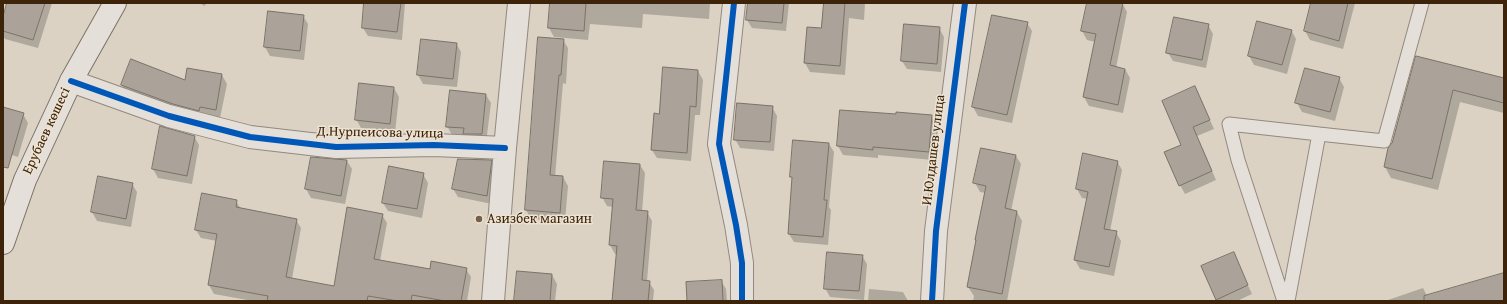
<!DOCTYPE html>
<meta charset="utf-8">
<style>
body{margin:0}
#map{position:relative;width:1507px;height:304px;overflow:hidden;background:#dbd2c4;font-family:"Gentium Book Plus",serif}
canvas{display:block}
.frame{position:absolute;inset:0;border:4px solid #3c230a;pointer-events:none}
</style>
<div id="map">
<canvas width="1507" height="304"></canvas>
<div class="frame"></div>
</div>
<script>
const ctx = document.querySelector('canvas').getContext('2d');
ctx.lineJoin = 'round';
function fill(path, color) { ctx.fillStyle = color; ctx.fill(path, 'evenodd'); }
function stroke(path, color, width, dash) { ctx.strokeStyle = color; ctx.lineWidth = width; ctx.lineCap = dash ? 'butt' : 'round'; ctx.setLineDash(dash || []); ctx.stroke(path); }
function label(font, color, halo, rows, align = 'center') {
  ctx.font = font + ' "Gentium Book Plus",serif'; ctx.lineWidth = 3; ctx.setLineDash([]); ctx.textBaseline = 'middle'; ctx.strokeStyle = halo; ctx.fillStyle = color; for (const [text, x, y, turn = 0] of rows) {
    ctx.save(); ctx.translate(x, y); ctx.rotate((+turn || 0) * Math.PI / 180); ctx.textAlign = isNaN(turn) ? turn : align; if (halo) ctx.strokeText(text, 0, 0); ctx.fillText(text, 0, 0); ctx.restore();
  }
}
fill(new Path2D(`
 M8,3H52L38,48L5,39L3,35V21Z
 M199,3H206L205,6Z
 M365,3H405L402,40L368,36L363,28Z
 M551,3H710L709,19L643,14L642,28L590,24L588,40L554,37L549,28Z
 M749,3H789L786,31L752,28L747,20Z
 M825,3H865L864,20L849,18L845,75L810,72L805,63L822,29Z
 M1088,3H1122L1127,12L1116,68L1125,69L1130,78L1123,113L1089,106L1084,97L1095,42L1087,40L1082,31Z
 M1312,3H1355L1343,49L1310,40L1305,31Z
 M303,16L308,24L304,60L270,56L265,47Z
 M993,16L1027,23L1032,31L1012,123L978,116L973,107Z
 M1208,25L1213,34L1206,68L1173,61L1168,53Z
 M939,28L944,37L941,72L907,69L902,61Z
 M1291,30L1296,39L1287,74L1254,65L1249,56Z
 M422,40L456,43L461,52L457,87L423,84L418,75Z
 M563,40L568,48L566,84L563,83L555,177H563L568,186L565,221L531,219L526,210Z
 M1416,58L1504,79V113L1460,102L1438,190L1391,178L1385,167L1393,144Z
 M132,60L186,81L222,75L227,84L220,118L127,94L122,85Z
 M698,71L703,80L700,115H695L691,161L657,158L652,150L660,115Z
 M1339,78L1344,87L1335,121L1302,112L1297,103Z
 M394,88L399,97L395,132L361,128L356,119Z
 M486,95L491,103L486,143L452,135L447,126Z
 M1199,96L1214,129L1197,136L1216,180L1185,194L1180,185L1182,145Z
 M772,107L777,116L774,151L740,148L735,139Z
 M3,108L23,114L28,123L18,157L3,152Z
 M841,111L897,115L931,116L936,125L933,160L878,155V158L843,155L838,146Z
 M161,127L194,136L199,145L192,184L158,178L153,169Z
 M829,144L834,152L829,207L831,210L828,245L794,242L789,234L793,179L791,176Z
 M1016,156L1021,164L1011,211L1017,212L1022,221L1007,301H973L974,296L968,287L986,193L980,192L975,183Z
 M347,161L352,169L345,204L311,198L306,189Z
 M491,161L496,170L492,204L458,197L453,189Z
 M1117,161L1122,170L1110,231L1116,232L1121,241L1114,276L1080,269L1075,260L1088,199L1082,198L1077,189Z
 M640,165L645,173L642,212H647L652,221L647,281L649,282L654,290L653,301H613L617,254H615L610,245L613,207L607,206L602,197Z
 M423,174L428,183L422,218L388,211L383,203Z
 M132,184L137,192L131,227L97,221L92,212Z
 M236,201L241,209L296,220L301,228L292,279L334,287L382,215L387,223L380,261L431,271L466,269L471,277L467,301H253L214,294L209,285L217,241L201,238L196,230Z
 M1233,253L1252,294L1237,301H1217L1202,267Z
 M862,256L867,264L864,300L830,297L825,288Z
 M1504,274V301L1388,300L1423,288L1427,296Z
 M552,275L557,284L555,301H515Z
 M721,281L726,289L727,301H688Z
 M869,289L903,292L908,301H868Z`), '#0003');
const building = new Path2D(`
 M7,3H45L33,40L3,31V17Z
 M364,3H401L397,32L362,28Z
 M550,3H586L584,31L548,28Z
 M748,3H784L782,23L746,20Z
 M824,3H845L840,66L804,63L807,27L821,28Z
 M1087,3H1123L1110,65L1125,69L1118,105L1083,97L1096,34L1081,31Z
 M1311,3H1348L1339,41L1304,31Z
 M268,11L304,15L300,51L264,47Z
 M992,15L1028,22L1007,115L972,107Z
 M1174,17L1209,24L1202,60L1166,53Z
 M1257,21L1292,30L1282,65L1248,56Z
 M904,24L940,27L937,64L901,61Z
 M538,37L564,39L561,75H559L550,175L563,176L560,213L525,210Z
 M421,39L457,43L453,79L417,75Z
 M1416,56L1504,78V103L1453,90L1432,179L1384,167L1388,148L1392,143Z
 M131,59L185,80L187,68L222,74L216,110L200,107L199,111L173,104L121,85Z
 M663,67L698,70L696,107L690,106L687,153L651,150L654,113L659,114Z
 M1305,68L1340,77L1330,112L1295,103Z
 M359,83L394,87L390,124L355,120Z
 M1195,86L1210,120L1193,127L1212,171L1179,186L1164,152L1181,145L1162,101Z
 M450,90L486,94L482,134H463L464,128L446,127Z
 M737,103L773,106L770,142L734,140Z
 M3,107L24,113L8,168L3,167Z
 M840,110L896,114V112L932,115L929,152L873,147V150L837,146Z
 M160,126L195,136L187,176L152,169Z
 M793,140L829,143L824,200H827L823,237L788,234L792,177H790Z
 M981,148L1016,155L1005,208L1017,211L1002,294L967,287L976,240H975L986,186L973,183Z
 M1083,153L1118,161L1104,229L1117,231L1109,267L1074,260L1088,192L1076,189Z
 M311,157L347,160L341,196L305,189Z
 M458,159L492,160L487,196L452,189Z
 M604,161L640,164L636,210L648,211L642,280L650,281L648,301H612L617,246L609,245L613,199L601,198Z
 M389,166L424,173L417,209L382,203Z
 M98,176L133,183L126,219L91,212Z
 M202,193L237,200L236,207L297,219L286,277L334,286L347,207L383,214L374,259L430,269L431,261L467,268L461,301H445L412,295L411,301H398L368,296L367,301H267L268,296L208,285L217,234L195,230Z
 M827,252L863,255L859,291L824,289Z
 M1234,252L1248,285L1216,300L1201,266Z
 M517,271L552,274L550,301H514Z
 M1504,273V301H1424V296Z
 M722,280L723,301H687L686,282Z`);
fill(building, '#aba399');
stroke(building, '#7b7266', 1);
const lane = new Path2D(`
 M1284,301L1238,160L1229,124L1319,134
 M1288,301L1319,134L1384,141L1422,3`);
const street = new Path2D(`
 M734,3L719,144L736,225L742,263V301
 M71,81L169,116L250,137L336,147L434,145L505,148
 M493,301L505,148L519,3
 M932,301L936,231L965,3`);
const secondary = new Path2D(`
 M3,243L25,180L71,81L115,3`);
stroke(lane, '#92897f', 15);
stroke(street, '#92897f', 24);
stroke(secondary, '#7b7266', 24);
stroke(lane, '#e4dfd8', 13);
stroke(street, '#e4dfd8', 22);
stroke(secondary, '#e4dfd8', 22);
stroke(new Path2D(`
 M734,3L719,144L736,225L742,263V301
 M71,81L169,116L250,137L336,147L434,145L505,148
 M932,301L936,231L965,3`), '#0057b8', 6);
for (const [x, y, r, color] of [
 [479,219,4,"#74604b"]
]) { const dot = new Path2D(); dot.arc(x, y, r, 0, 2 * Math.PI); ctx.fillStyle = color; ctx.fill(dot); stroke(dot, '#ede3d3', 1.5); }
label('14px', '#3c230a', '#ede3d3', [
 ["Ерубаев көшесі",47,131,-65],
 ["Д.Нурпеисова улица",380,133,1],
 ["И.Юлдашев улица",934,150,-83]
]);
label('14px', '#3c230a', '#ede3d3', [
 ["Азизбек магазин",487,219]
], 'left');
</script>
